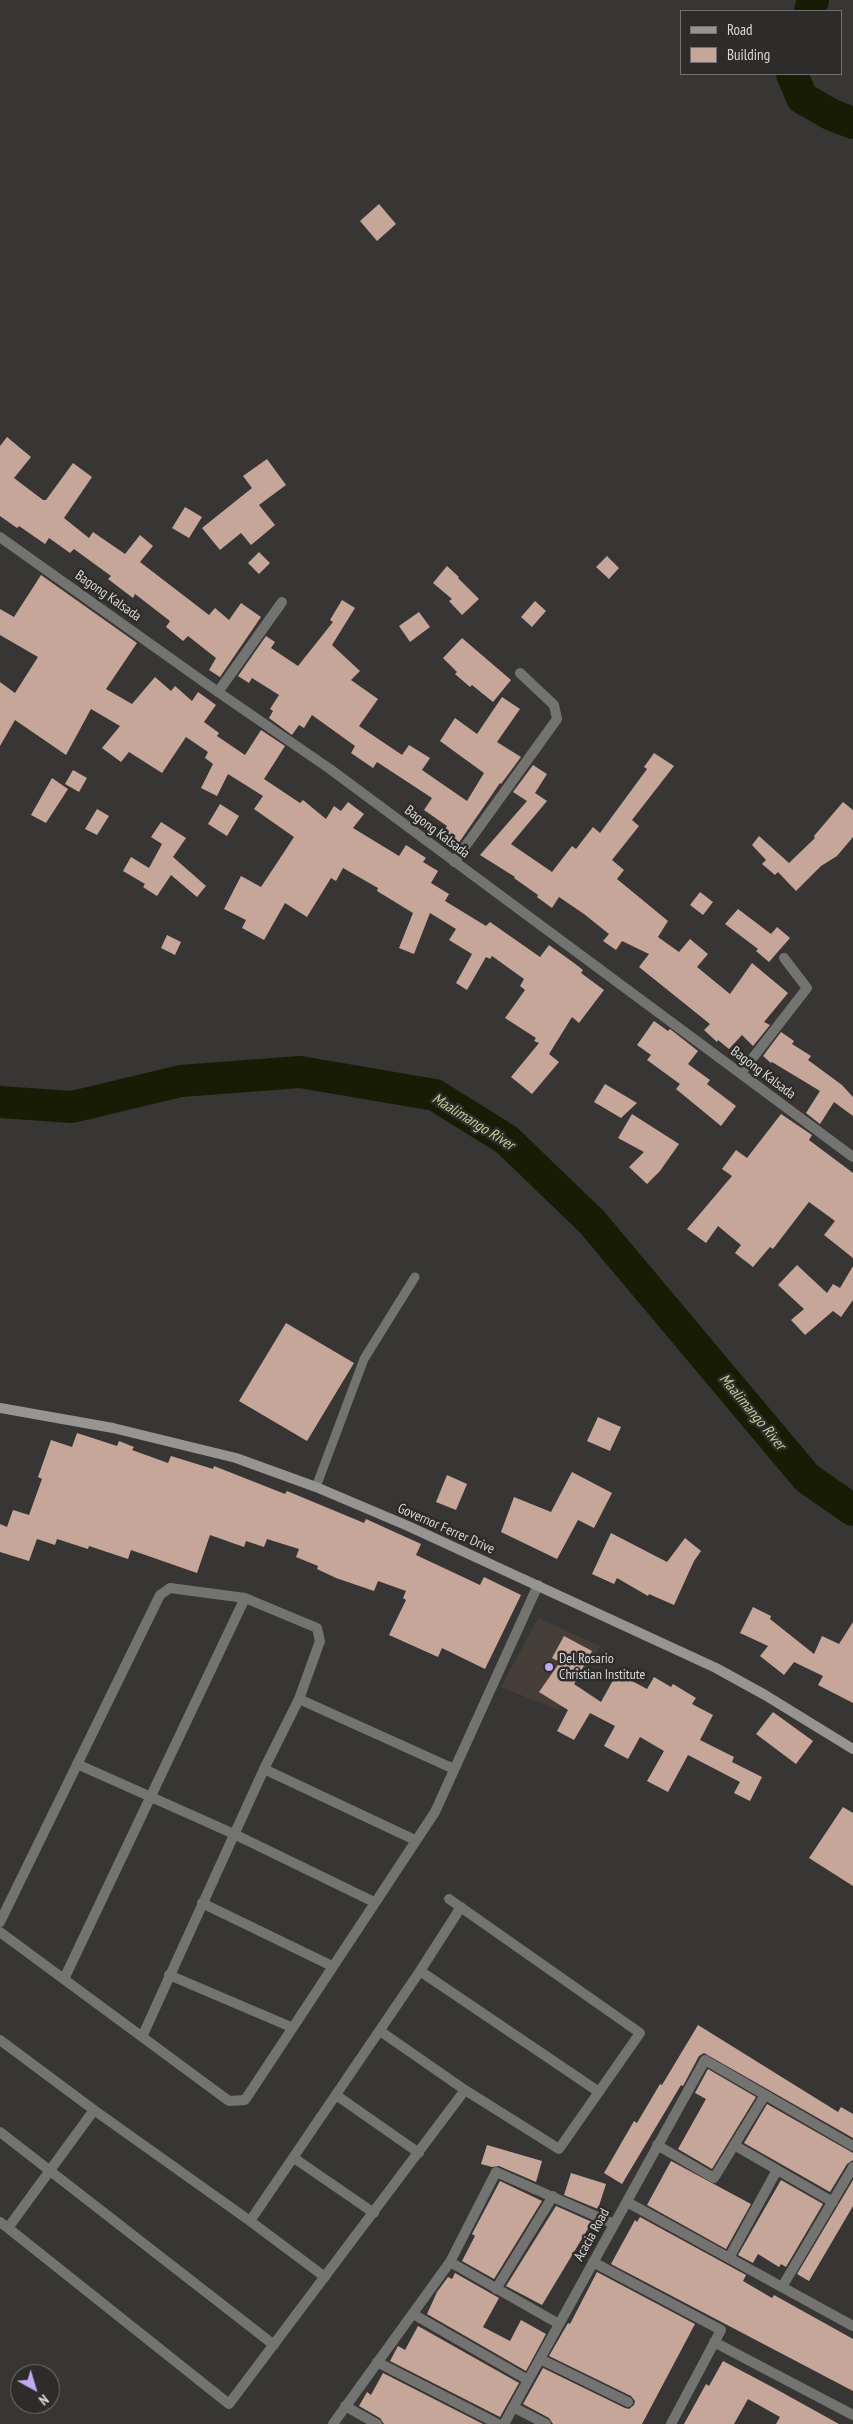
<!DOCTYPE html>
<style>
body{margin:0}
#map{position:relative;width:853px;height:2424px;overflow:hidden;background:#383634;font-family:"PT Sans Narrow",sans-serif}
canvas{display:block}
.legend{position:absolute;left:680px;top:10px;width:162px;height:65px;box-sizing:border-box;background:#2e2c2a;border:1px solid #737170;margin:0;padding:6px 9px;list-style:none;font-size:15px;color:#dbd9d8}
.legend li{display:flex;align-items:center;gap:10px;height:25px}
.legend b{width:25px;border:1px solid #737170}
.north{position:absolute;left:10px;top:2364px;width:50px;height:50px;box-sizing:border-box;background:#2e2c2a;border:1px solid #737170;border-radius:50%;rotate:141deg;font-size:14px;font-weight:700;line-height:20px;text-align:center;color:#dbd9d8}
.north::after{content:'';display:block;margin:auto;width:18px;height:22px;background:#c0a8f4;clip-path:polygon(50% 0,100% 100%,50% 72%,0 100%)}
</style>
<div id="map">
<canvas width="853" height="2424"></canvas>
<ul class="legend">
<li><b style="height:6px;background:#969593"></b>Road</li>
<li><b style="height:14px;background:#c7a69a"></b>Building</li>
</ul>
<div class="north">N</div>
</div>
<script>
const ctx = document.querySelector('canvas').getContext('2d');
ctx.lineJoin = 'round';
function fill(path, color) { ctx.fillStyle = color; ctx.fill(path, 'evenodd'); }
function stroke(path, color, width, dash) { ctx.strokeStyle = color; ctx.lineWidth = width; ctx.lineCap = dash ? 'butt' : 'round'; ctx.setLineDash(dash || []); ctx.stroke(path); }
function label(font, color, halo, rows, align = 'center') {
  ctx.font = font + ' "PT Sans Narrow",sans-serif'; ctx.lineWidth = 5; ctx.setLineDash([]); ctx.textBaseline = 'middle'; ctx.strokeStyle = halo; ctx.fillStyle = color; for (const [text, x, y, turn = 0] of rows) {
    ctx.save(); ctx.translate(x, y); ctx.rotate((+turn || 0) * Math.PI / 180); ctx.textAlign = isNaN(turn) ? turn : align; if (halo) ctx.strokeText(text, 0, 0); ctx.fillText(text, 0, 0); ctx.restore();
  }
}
fill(new Path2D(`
 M538,1618L600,1646L558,1710L501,1687Z`), '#463f39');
stroke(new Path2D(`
 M810,11L813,0
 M792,74L802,98L832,115L853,123
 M0,1102L72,1107L181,1081L300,1072L435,1095L507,1140L592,1222L807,1478L853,1510`), '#181c04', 32);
fill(new Path2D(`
 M379,204L396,224L377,241L360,221Z
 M7,437L31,457L14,478L43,500H46L73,463L92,477L64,518L89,538L93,532L125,554L140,535L153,546L140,562L209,615L215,608L229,620L241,603L261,617L220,677L209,670L216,658L188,636L183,641L166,627L170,621L135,594L133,598L108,579L111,576L74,549L70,553L49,538L45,544L19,526L17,528L0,516V446Z
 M267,459L286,485L259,505L275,525L251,545L241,533L220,550L202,528L252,488L243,476Z
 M185,507L202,517L189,538L172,528Z
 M259,552L270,563L259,574L248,563Z
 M607,556L619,568L609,579L596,567Z
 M447,566L459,577L458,578L479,599L462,615L449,601L452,599L433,583Z
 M41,575L137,643L106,689L132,704L155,677L171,691L175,686L192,701L198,692L216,705L204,722L219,733L217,736L245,755L261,730L285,746L264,779L300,803L303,800L326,819L334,806L341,811L348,802L364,814L353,828L399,856L406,845L426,858L423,862L438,871L431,883L449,894L445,901L486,926L490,922L540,957L549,945L574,963L583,970L581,973L604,990L579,1023L572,1017L549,1054L559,1062L532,1094L511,1077L539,1043L534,1041L536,1038L505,1018L525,990L520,986L524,979L492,956L490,959L486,957L467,990L456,983L472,954L449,940L456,929L430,913L414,954L399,948L413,913L377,891L378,888L343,868L336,881L331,878L307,917L285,903L264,940L242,928L246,920L224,909L241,876L261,887L294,837L254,809L263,796L228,774L217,796L201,788L213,764L205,758L208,752L186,737L162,773L129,752L121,762L102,748L120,726L91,709L66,755L15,720L0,746V682L15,693L38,657L0,635V609L14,617Z
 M342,600L355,608L332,645L360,671L351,680L378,699L359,726L402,755L409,745L430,758L422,770L467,801L484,773L440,741L455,718L477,734L502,697L520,709L497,742L521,757L501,784L500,783L458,844L442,835L447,826L424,810L432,798L377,762L373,768L351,753L355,746L312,715L304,728L299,725L292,735L269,718L273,711L270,709L279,695L252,678L249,683L238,676L266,636L275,642L271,648L298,666L333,622L330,620Z
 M535,601L546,611L532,627L521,617Z
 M419,612L430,627L410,642L399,626Z
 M462,638L511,680L493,702L472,685L470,687L455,674L457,672L443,658Z
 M654,753L674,766L632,820L639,826L612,860L624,870L617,879L668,921L658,937L679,952L690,939L708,954L697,967L730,994L752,963L788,993L764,1022L770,1025L753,1046L742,1035L729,1049L718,1040L717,1042L704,1030L710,1024L639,967L649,954L622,941L616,950L603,941L609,934L584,914L559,897L552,908L537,897L538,895L514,878L515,877L480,855L527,801L513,792L533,765L547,774L535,793L547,801L511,844L552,872L572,846L576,849L593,827L600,833L647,769L644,767Z
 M73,770L87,778L79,792L65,784Z
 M52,778L68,789L46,823L31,815Z
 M843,802L853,810V837L837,856L821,866L796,891L778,872L775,875L762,864L766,860L752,845L759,836L789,863L815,838L814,836Z
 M220,804L239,816L227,836L208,824Z
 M97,809L109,816L97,835L85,829Z
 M161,822L186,838L173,857L206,886L197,897L171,875L157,896L143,887L145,884L123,871L131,857L149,868L162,844L151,837Z
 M700,892L713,902L703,915L690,905Z
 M738,909L771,934L777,927L790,938L769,962L756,951L758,949L725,924Z
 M167,935L181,942L175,955L161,948Z
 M654,1021L668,1031L670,1029L698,1051L688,1064L710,1080L707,1084L736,1106L721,1126L676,1089L680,1084L647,1060L651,1055L637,1045Z
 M781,1032L794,1041L792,1044L811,1056L808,1060L842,1085L853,1097V1116L834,1102L820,1124L806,1113L820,1091L772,1062L771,1063L763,1056Z
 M605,1084L637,1103L621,1118L594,1102Z
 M632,1114L679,1144L660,1171L647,1184L629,1167L644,1152L618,1138Z
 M781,1114L812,1135L809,1140L853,1173V1258L824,1235L835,1221L809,1202L773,1249L770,1247L753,1267L735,1253L741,1245L718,1226L706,1243L687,1229L732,1176L722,1169L736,1150L747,1158Z
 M797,1265L827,1293L833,1284L840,1288L853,1266V1300L841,1317L833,1311L805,1335L791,1320L804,1309L778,1285Z
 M286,1323L354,1363L307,1441L239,1401Z
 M598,1417L621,1427L610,1451L587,1441Z
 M77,1433L117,1446L119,1441L134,1447L132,1450L168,1463L171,1456L213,1469L214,1466L285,1494L287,1491L364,1523L366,1519L421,1544L416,1555L480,1585L484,1577L521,1595L485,1669L442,1648L438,1657L389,1635L406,1600L403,1598L406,1591L378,1581L374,1591L336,1578L317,1569L318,1566L296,1557L299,1549L267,1539L264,1547L246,1541L244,1547L210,1535L197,1573L131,1550L128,1559L89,1546L88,1549L57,1539L55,1545L37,1539L29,1561L0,1552V1524L7,1527L13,1510L29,1515L42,1479L38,1477L51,1440L72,1447Z
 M572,1472L612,1493L594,1528L578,1520L557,1559L501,1532L514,1497L551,1512Z
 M447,1475L467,1484L456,1510L436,1502Z
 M611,1533L667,1562L685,1538L701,1551L694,1561L674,1605L649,1594L648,1596L617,1578L614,1584L592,1574Z
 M753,1607L771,1616L770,1619L814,1654L822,1636L839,1644L853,1622V1703L818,1685L823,1676L794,1662L784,1675L760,1656L768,1646L740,1633Z
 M564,1636L592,1651L574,1684L601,1702L617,1673L647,1689L654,1677L671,1687L673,1684L696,1698L692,1704L713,1715L700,1740L734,1757L732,1762L762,1777L750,1801L734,1793L740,1782L688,1755L668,1792L647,1781L664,1751L640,1737L628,1759L604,1746L615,1726L590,1713L574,1740L557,1731L568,1710L539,1692L560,1662L552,1658Z
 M773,1712L813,1741L796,1764L756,1734Z
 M843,1807L853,1813V1886L809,1858Z
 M698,2025L838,2112L841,2107L853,2114V2138L704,2053L699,2056L683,2086L681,2085L622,2184L604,2173L634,2121L637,2123L660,2084L662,2085Z
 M708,2069L756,2097L712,2169L678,2149L706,2099L695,2093Z
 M767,2104L853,2153V2160L847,2164L830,2192L744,2143Z
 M487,2145L542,2161L536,2182L499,2166L492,2167L481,2164Z
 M671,2161L751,2204L726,2249L647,2205Z
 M571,2173L606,2184L598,2209L564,2195Z
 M781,2180L823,2204L786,2267L781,2264L779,2267L758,2254L753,2263L738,2255Z
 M853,2180V2206L809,2281L797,2274Z
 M500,2181L542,2201L494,2279L462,2261L475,2236L472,2234Z
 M556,2206L592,2222L542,2305L506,2286Z
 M640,2217L746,2275L743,2281L772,2298L774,2295L853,2339V2391L611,2264L635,2220L637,2222Z
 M597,2272L695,2324L642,2424H553L549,2418L523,2404L543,2368L625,2408L629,2409L634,2405L635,2401L631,2396L549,2356L568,2323L570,2324Z
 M455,2273L499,2298L483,2327L510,2341L521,2320L546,2334L526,2371L427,2314L437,2292L448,2277L452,2279Z
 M418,2326L519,2383L500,2417L390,2361L398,2346L405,2350Z
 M723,2361L774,2388L839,2424H776L780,2417L748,2399L734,2424H684L706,2384L709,2386Z
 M383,2373L483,2424H384L380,2418L359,2406L367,2392L371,2395Z`), '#c7a69a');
stroke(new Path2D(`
 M316,1487L364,1359L415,1277`), '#737372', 9);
stroke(new Path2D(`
 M218,692L282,602
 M454,862L557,719L554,705L520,673
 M741,1073L807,988L784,958
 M299,1699L454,1769
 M77,1764L234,1834L374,1902
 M264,1769L415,1840
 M202,1903L332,1966
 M461,1907L420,1971L599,2092
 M0,1922L160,1595L170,1588L245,1598L317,1628L320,1641L299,1699L264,1769L142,2037
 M0,1932L229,2101L245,2100L435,1812L538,1585
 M169,1975L291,2027
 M64,1979L245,1598
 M380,2031L465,2090
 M0,2040L94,2110L8,2228L0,2222
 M336,2095L419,2153
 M94,2110L250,2221L420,1971
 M0,2132L274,2345
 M657,2145L714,2178L765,2095
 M734,2145L833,2202
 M294,2158L374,2213
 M627,2202L853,2326
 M250,2221L325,2277
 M8,2228L229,2404L465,2090L559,2149L640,2033L449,1899
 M729,2258L777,2170
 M450,2262L559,2324
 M593,2262L721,2330L671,2424
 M782,2287L853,2167
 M496,2289L553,2196
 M413,2314L528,2380
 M714,2342L853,2415
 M540,2359L628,2402
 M377,2362L498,2424
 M345,2406L377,2424
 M513,2407L546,2424
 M333,2424L450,2262L496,2172L614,2224
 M504,2424L705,2060L853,2146`), '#737372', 10);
stroke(new Path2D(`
 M0,537L218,692L330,769L853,1157`), '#737372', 10);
stroke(new Path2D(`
 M0,1408L113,1428L236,1458L316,1487L408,1526L716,1668L765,1695L853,1749`), '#969593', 10);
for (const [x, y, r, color] of [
 [549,1667,5,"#c0a8f4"]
]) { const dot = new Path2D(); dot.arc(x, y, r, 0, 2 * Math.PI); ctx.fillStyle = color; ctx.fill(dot); stroke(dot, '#2e2c2a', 2); }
label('14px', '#dbd9d8', '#2e2c2a', [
 ["Bagong Kalsada",108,596,35],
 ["Bagong Kalsada",437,832,37],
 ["Bagong Kalsada",763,1073,37],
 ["Governor Ferrer Drive",446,1529,24],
 ["Acacia Road",592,2235,-61]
]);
label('14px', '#dbd9d8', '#2e2c2a', [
 ["Del Rosario",559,1659],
 ["Christian Institute",559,1675]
], 'left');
label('italic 15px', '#c5ce99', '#2e2c2a', [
 ["Maalimango River",473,1122,32],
 ["Maalimango River",752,1412,50]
]);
</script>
